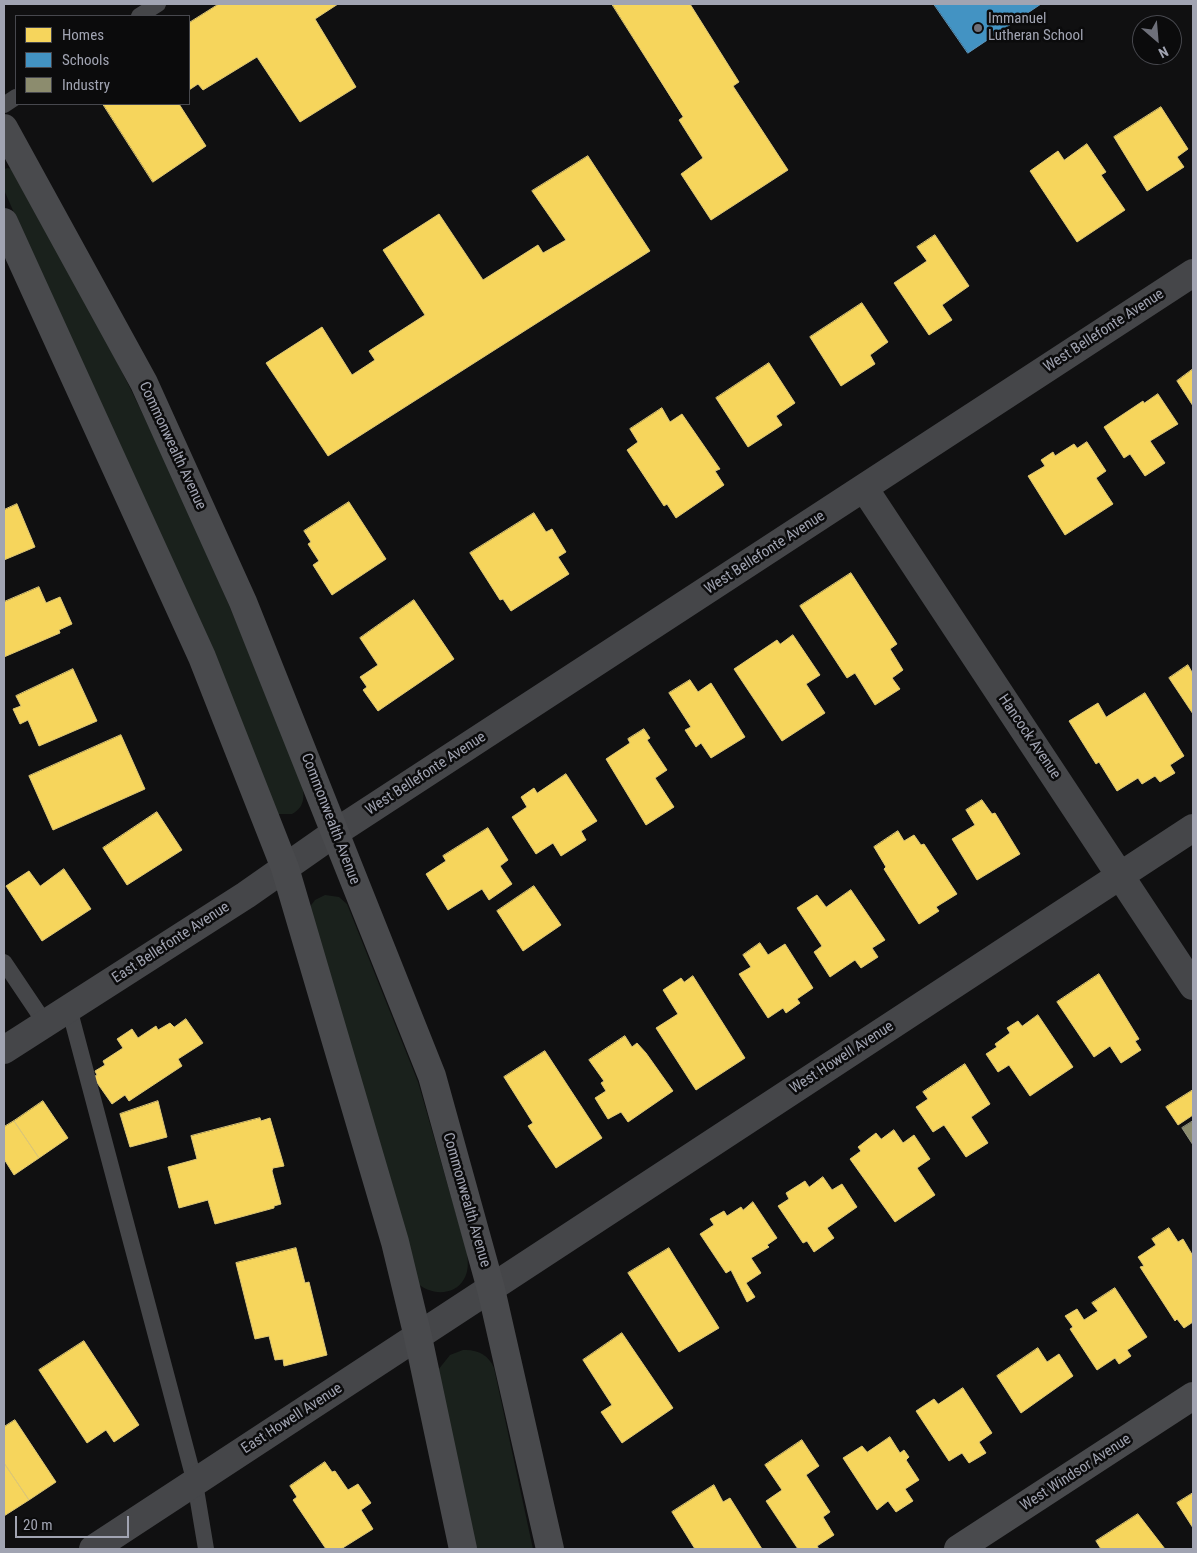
<!DOCTYPE html>
<style>
body{margin:0}
#map{position:relative;width:1197px;height:1553px;overflow:hidden;background:#101011;font-family:"Roboto Condensed",sans-serif}
canvas{display:block}
.frame{position:absolute;inset:0;border:5px solid #a1a4b2;pointer-events:none}
.legend{position:absolute;left:15px;top:15px;width:175px;height:90px;box-sizing:border-box;background:#0b0b0c;border:1px solid #47484e;margin:0;padding:6px 9px;list-style:none;font-size:15px;color:#a1a4b2}
.legend li{display:flex;align-items:center;gap:10px;height:25px}
.legend b{width:25px;border:1px solid #47484e}
.north{position:absolute;left:1132px;top:15px;width:50px;height:50px;box-sizing:border-box;background:#0b0b0c;border:1px solid #47484e;border-radius:50%;rotate:153deg;font-size:14px;font-weight:700;line-height:20px;text-align:center;color:#a1a4b2}
.north::after{content:'';display:block;margin:auto;width:18px;height:22px;background:#6e707a;clip-path:polygon(50% 0,100% 100%,50% 72%,0 100%)}
.scale{position:absolute;left:15px;top:1516px;width:114px;height:22px;box-sizing:border-box;border:2px solid #a1a4b2;border-top:0;padding-left:6px;font-size:15px;line-height:18px;white-space:nowrap;color:#a1a4b2;-webkit-text-stroke:4px #0b0b0c;paint-order:stroke}
</style>
<div id="map">
<canvas width="1197" height="1553"></canvas>
<div class="frame"></div>
<ul class="legend">
<li><b style="height:14px;background:#f6d55c"></b>Homes</li>
<li><b style="height:14px;background:#4393c3"></b>Schools</li>
<li><b style="height:14px;background:#8c8c6e"></b>Industry</li>
</ul>
<div class="north">N</div>
<div class="scale">20 m</div>
</div>
<script>
const ctx = document.querySelector('canvas').getContext('2d');
ctx.lineJoin = 'round';
function fill(path, color) { ctx.fillStyle = color; ctx.fill(path, 'evenodd'); }
function stroke(path, color, width, dash) { ctx.strokeStyle = color; ctx.lineWidth = width; ctx.lineCap = dash ? 'butt' : 'round'; ctx.setLineDash(dash || []); ctx.stroke(path); }
function label(font, color, halo, rows, align = 'center') {
  ctx.font = font + ' "Roboto Condensed",sans-serif'; ctx.lineWidth = 5; ctx.setLineDash([]); ctx.textBaseline = 'middle'; ctx.strokeStyle = halo; ctx.fillStyle = color; for (const [text, x, y, turn = 0] of rows) {
    ctx.save(); ctx.translate(x, y); ctx.rotate((+turn || 0) * Math.PI / 180); ctx.textAlign = isNaN(turn) ? turn : align; if (halo) ctx.strokeText(text, 0, 0); ctx.fillText(text, 0, 0); ctx.restore();
  }
}
fill(new Path2D(`
 M8,168L11,169C52,243 95,316 132,392C194,518 248,648 301,779C304,793 307,806 292,814H278L4,190V169Z
 M325,895L339,897L347,904L418,1082L467,1252C468,1261 469,1271 464,1279C454,1297 429,1295 416,1282L309,908L315,900Z
 M463,1350C477,1349 489,1355 494,1368L533,1549H472L438,1370L450,1355Z`), '#1a211c');
const homes = new Path2D(`
 M219,4H338L315,19L356,87L300,122L257,57L203,90L198,84L189,90V23Z
 M612,4H690L739,82L733,86L788,170L711,220L681,174L703,158L679,120L683,117Z
 M103,104H179L206,146L153,182Z
 M1161,107L1188,149L1177,157L1184,167L1147,191L1114,137Z
 M1087,144L1106,172L1101,175L1125,210L1077,242L1030,171L1058,151L1064,160Z
 M588,156L650,251L328,456L266,363L322,327L352,375L375,360L369,351L425,315L383,250L439,214L483,280L538,245L543,253L566,240L532,191Z
 M935,235L969,286L942,305L952,320L929,335L894,283L927,261L917,247Z
 M862,303L888,342L870,355L875,364L841,386L810,337Z
 M769,363L795,403L776,416L782,425L748,447L716,398Z
 M1193,369V406L1177,381Z
 M1158,394L1178,424L1150,441L1165,463L1145,476L1130,454L1124,458L1104,427L1143,401L1144,403Z
 M662,408L670,422L682,414L720,469L715,471L724,485L676,518L667,504L664,506L627,450L638,442L630,429Z
 M1087,442L1106,471L1096,478L1113,504L1065,535L1028,476L1045,466L1041,460L1053,452L1055,456L1074,444L1077,448Z
 M349,502L386,559L332,595L313,565L319,561L308,544L311,542L304,531Z
 M17,504L35,547L4,560V510Z
 M534,513L546,532L552,529L566,552L558,557L569,574L511,611L503,599L500,600L470,553Z
 M851,573L897,644L890,649L903,670L892,678L900,689L875,705L855,673L847,678L800,606Z
 M39,587L46,603L60,597L72,624L59,630L60,633L4,657V602Z
 M414,600L454,659L378,711L363,690L367,687L360,677L378,665L360,638Z
 M793,635L820,675L806,684L825,713L782,741L734,669L777,640L780,644Z
 M1188,665L1193,674V714L1169,678Z
 M73,669L97,721L39,746L28,720L20,724L13,709L21,706L16,696Z
 M690,680L698,692L711,683L745,737L711,758L701,743L696,747L685,730L691,727L669,693Z
 M1145,693L1184,756L1170,765L1175,773L1160,782L1155,776L1142,784L1138,778L1117,791L1099,762L1096,764L1069,721L1098,703L1106,717Z
 M644,729L650,738L647,740L667,770L655,778L674,807L646,825L606,759L630,743L628,739Z
 M121,735L145,789L53,830L29,776Z
 M566,774L597,821L581,831L586,840L561,856L553,843L536,854L512,817L527,807L521,797L534,788L537,793Z
 M982,800L992,814L995,813L1020,854L977,880L952,839L975,825L966,810Z
 M157,812L182,850L127,885L103,848Z
 M488,828L508,860L500,866L512,884L489,900L482,889L448,910L426,874L446,861L443,856Z
 M898,831L904,841L914,835L921,845L924,844L957,894L936,907L939,911L919,924L884,869L886,867L874,847Z
 M64,869L91,909L42,941L6,886L29,871L40,886Z
 M534,886L561,925L523,951L497,911Z
 M851,890L885,940L872,948L878,957L861,968L855,960L830,977L814,952L822,946L797,908L817,895L826,907Z
 M760,943L768,955L785,944L813,988L797,999L800,1003L786,1013L783,1008L768,1018L739,974L751,967L743,955Z
 M1099,974L1139,1039L1135,1041L1141,1050L1121,1063L1110,1046L1094,1057L1057,1002Z
 M693,976L745,1058L696,1090L656,1028L678,1014L663,990L681,978L684,982Z
 M1038,1015L1073,1067L1030,1096L1009,1065L998,1072L986,1054L997,1047L995,1044L1010,1033L1007,1028L1018,1021L1022,1026Z
 M186,1019L203,1043L178,1059L182,1066L129,1101L125,1095L112,1104L93,1077L97,1075L95,1071L105,1065L103,1061L123,1048L117,1039L132,1029L138,1038L156,1026L158,1030L170,1023L174,1027Z
 M625,1036L632,1047L637,1043L646,1053L673,1091L628,1122L621,1112L608,1119L595,1098L606,1091L601,1083L604,1081L589,1060Z
 M545,1051L602,1138L556,1168L528,1126L533,1123L504,1077Z
 M965,1064L990,1104L971,1117L988,1143L966,1157L944,1125L933,1132L916,1107L928,1099L923,1092Z
 M1193,1090V1115L1178,1125L1166,1107Z
 M43,1101L68,1138L39,1158L14,1121Z
 M158,1101L167,1137L130,1147L120,1114Z
 M260,1118L261,1121L270,1118L284,1166L273,1168L272,1171L281,1204L274,1206V1208L215,1224L208,1200L179,1208L168,1167L197,1159L191,1136Z
 M14,1121L39,1158L14,1175L4,1159V1127Z
 M894,1130L903,1143L914,1135L930,1159L917,1168L935,1195L895,1222L850,1159L861,1151L858,1147L876,1133L881,1139Z
 M823,1177L832,1190L842,1184L857,1207L827,1228L834,1238L814,1252L807,1241L803,1243L778,1206L789,1199L786,1193L805,1181L809,1187Z
 M753,1202L777,1238L767,1245L769,1247L751,1258L761,1273L746,1283L755,1297L747,1302L731,1270L726,1273L700,1234L714,1225L710,1219L724,1211L727,1216L741,1207L743,1210Z
 M1169,1228L1178,1242L1183,1239L1193,1256V1322L1184,1328L1177,1319L1175,1321L1140,1267L1144,1266L1138,1257L1156,1245L1152,1239Z
 M296,1248L305,1283L309,1282L327,1355L284,1366L283,1359L275,1360L269,1336L255,1339L236,1263Z
 M669,1248L719,1328L679,1352L628,1273Z
 M1115,1288L1147,1337L1127,1350L1131,1356L1119,1364L1115,1358L1097,1370L1070,1329L1073,1327L1065,1316L1077,1309L1084,1320L1098,1311L1092,1303Z
 M622,1333L673,1408L622,1443L601,1412L612,1405L583,1360Z
 M84,1341L139,1425L114,1442L106,1430L87,1443L39,1370Z
 M1038,1348L1047,1362L1059,1354L1073,1376L1021,1413L997,1376Z
 M963,1388L992,1433L979,1442L986,1453L969,1463L962,1453L949,1461L916,1411L934,1399L938,1404Z
 M15,1420L56,1482L29,1500L4,1463V1427Z
 M890,1437L900,1453L904,1450L909,1457L906,1460L919,1480L905,1489L913,1501L896,1512L888,1501L877,1510L843,1458L862,1446L867,1452Z
 M802,1440L819,1466L806,1475L830,1512L823,1517L834,1535L817,1546L819,1549H798L766,1501L782,1490L765,1465Z
 M325,1462L332,1472L335,1471L348,1490L358,1484L371,1503L361,1510L373,1529L341,1549H326L293,1500L297,1497L290,1486Z
 M4,1463L29,1500L4,1516Z
 M714,1485L723,1502L730,1498L762,1549H695L672,1512Z
 M1193,1493V1528L1177,1503Z
 M1138,1514L1165,1549H1101L1096,1541Z`);
fill(homes, '#f6d55c');
stroke(homes, '#dcc676', 1);
const schools = new Path2D(`
 M934,4H1041L968,53Z`);
fill(schools, '#4393c3');
stroke(schools, '#5f98be', 1);
const industry = new Path2D(`
 M1193,1121V1145L1182,1128Z`);
fill(industry, '#8c8c6e');
stroke(industry, '#929382', 1);
stroke(new Path2D(`
 M139,16L158,4
 M4,105L16,97
 M4,962L45,1023
 M69,1008L195,1483L206,1549`), '#454649', 16);
stroke(new Path2D(`
 M864,488L1193,986
 M4,1050L246,895L336,832L1193,273
 M93,1549L1193,828`), '#454649', 28);
stroke(new Path2D(`
 M4,128L144,383L243,602L432,1076L491,1289L550,1549
 M4,222L202,657L285,868L395,1242L418,1337L463,1549
 M958,1549L1193,1396`), '#494a4d', 28);
for (const [x, y, r, color] of [
 [978,28,5,"#6e707a"]
]) { const dot = new Path2D(); dot.arc(x, y, r, 0, 2 * Math.PI); ctx.fillStyle = color; ctx.fill(dot); stroke(dot, '#0b0b0c', 2); }
label('15px', '#a1a4b2', '#0b0b0c', [
 ["Immanuel",988,19],
 ["Lutheran School",988,36]
], 'left');
label('15px', '#a1a4b2', '#0b0b0c', [
 ["West Bellefonte Avenue",1104,331,-33],
 ["Commonwealth Avenue",172,446,65],
 ["West Bellefonte Avenue",765,553,-33],
 ["Hancock Avenue",1029,737,56],
 ["West Bellefonte Avenue",426,774,-33],
 ["Commonwealth Avenue",330,819,69],
 ["East Bellefonte Avenue",171,943,-33],
 ["West Howell Avenue",842,1058,-33],
 ["Commonwealth Avenue",466,1200,74],
 ["East Howell Avenue",292,1419,-33],
 ["West Windsor Avenue",1076,1473,-33]
]);
</script>
